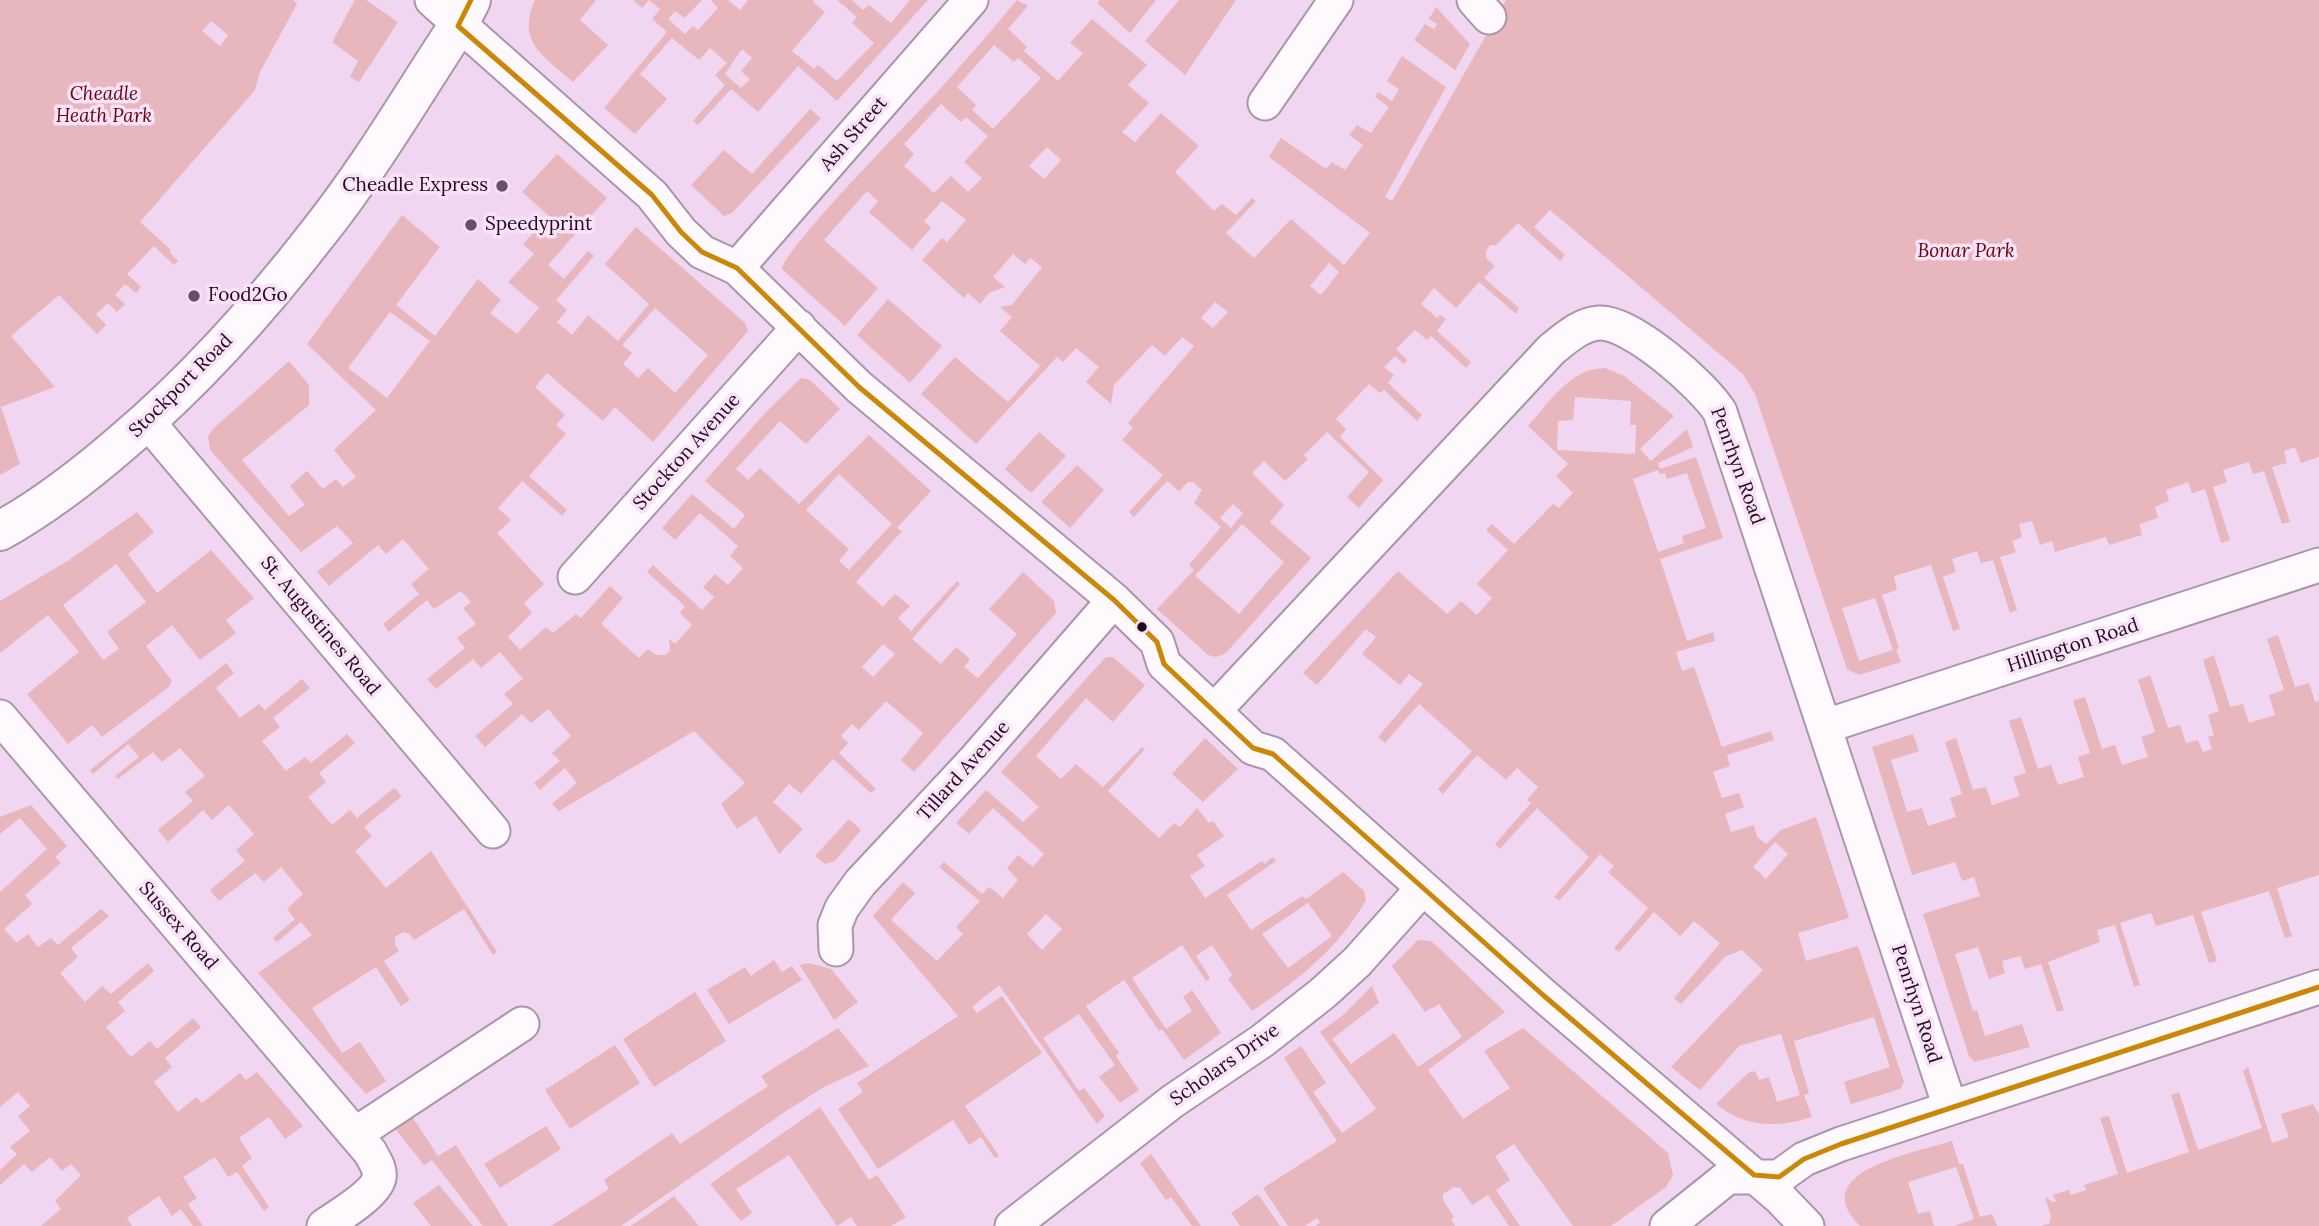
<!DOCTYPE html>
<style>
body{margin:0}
canvas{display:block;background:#f0d6f0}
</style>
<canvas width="2319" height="1226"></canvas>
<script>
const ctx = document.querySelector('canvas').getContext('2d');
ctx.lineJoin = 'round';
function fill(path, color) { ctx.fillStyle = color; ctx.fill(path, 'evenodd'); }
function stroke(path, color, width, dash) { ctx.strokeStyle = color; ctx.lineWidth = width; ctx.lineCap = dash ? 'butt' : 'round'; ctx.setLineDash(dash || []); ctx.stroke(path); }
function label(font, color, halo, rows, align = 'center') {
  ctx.font = font + ' Lora,serif'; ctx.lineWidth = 7; ctx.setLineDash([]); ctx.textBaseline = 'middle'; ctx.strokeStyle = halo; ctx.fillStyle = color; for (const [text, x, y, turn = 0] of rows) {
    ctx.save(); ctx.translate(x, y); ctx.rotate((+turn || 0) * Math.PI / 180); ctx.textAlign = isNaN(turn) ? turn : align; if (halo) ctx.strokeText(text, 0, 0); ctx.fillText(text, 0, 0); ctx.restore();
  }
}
fill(new Path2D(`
 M0,0H293L297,4L260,72L255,90L140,222L171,250L169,252L178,261L174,265L154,246L127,274L141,287L136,293L125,284L115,295L125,304L117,312L108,303L96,314L106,325L97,334L59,295L11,336L55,387L1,407L20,464L0,475ZM211,21L228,35L220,46L202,31Z
 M355,0H366L398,22L359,82L350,77L358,61L332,42Z
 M535,0H596L580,20L608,45L573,82C544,56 516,43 535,0Z
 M633,0H702L685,18L675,11L668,19L685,34L693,26L698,30L718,8L711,0H728L740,10L748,0H814L813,2L825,12L792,51L814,69L818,65L837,81L874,43L852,23L857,17L837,0H852L863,10L869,5L891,23L910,0H928L837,101L798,66L758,112L731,89L698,125L693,121L725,85L715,75L727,63L710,48L699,60L672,38L640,74L667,99L635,134L604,108L667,32L652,19L660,9L649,0L642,8ZM742,49L752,58L741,71L750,79L741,88L725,74Z
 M1017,0L1028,6L1008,29L1027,47L1024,51L1058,81L1083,53L1070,43L1092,19L1147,65L1128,85L1149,103L1122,132L1135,142L1161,113L1199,146L1175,172L1214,211L1222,204L1236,215L1252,198L1256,201L1226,233L1254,258L1291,219L1344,265L1370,233L1269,157L1281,138L1326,169L1332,162L1345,170L1363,145L1349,135L1357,125L1371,133L1389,107L1375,97L1378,92L1392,101L1399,89L1387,81L1402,56L1446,87L1385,197L1392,201L1506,0H2319V457L2301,463L2295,447L2284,451L2287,463L2272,467L2290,522L2282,524L2264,471L2253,474L2249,462L2223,470L2227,482L2213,487L2230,540L2221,543L2205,489L2192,493L2188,482L2166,490L2169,501L2155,507L2158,518L2139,524L2142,535L2109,545L2106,537L2055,552L2052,541L2040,545L2032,521L2019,524L2022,537L2012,541L2016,552L2000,557L2017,610L2010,613L1993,560L1981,563L1977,551L1952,559L1956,572L1943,577L1960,629L1953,631L1931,565L1894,576L1897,590L1882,595L1899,648L1896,650L1901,662L1859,675L1847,669L1755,394L1743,374L1550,210L1534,227L1565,255L1560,261L1518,223L1496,245H1490L1486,251V258L1495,266L1484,278L1519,308L1516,314L1479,282L1456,308L1434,288L1421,304L1437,318L1440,315L1446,319L1437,331L1471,362L1466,368L1431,336L1427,340L1415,330L1396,349L1407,360L1404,364L1395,356L1384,367L1394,375L1388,383L1422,415L1417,421L1384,390L1380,393L1369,384L1336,419L1346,429L1340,437L1383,480L1359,508L1347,497L1369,472L1327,432L1304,455L1308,459L1285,481L1264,461L1252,473L1284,505L1270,522L1311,558L1225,654L1216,657L1208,655L1157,609L1194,570L1189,565L1221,527L1194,503L1202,490L1193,482H1188L1179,491L1167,481L1134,517L1129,512L1163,475L1122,440L1133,428L1128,423L1194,346L1182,337L1165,356L1152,345L1114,385L1111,404L1086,382L1099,367L1076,348L1063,362L1057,357L976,444L921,394L955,357L1008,402L1040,366L1000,331L1012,317L1000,307L1012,305L1042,267L1030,258L1025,264L1013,254L993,277L1005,287L989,293L980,304L968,293L964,298L922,260L942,238L947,242L966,220L942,201L924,221L931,228L912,250L869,212L878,201L867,191L824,240L878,288L845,326L782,269C785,247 916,115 940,89C966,60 992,30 1017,0ZM994,45L1014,62L1018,58L1041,78L993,129L972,110L976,105L957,87ZM941,104L961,122L966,117L988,136L964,162L982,178L968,192L951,176L934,193L904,166L914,154L904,144ZM1047,147L1061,160L1044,179L1029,166ZM1329,263L1339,272L1321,295L1310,286ZM1215,302L1228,312L1213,328L1201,318ZM1233,504L1243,513L1231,528L1220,518ZM1242,524L1284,562L1239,614L1195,576ZM1875,598L1893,650L1859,661L1842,608Z
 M1100,0H1156L1130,33L1097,3Z
 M1179,0H1236L1185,75L1145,41Z
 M1436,7L1470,44L1455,70L1414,40L1425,24L1434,29L1437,24L1429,19Z
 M810,109L821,118L732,213L724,216L691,185L724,150L752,174Z
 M557,154L607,198L548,265L564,279L588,251L594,256L556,300L567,310L557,322L572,335L588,315L618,341L649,304L605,264L636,227L745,323L748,331L653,442L615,407L603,421L547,373L535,387L565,415L556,425L566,434L529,476L567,510L562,516L522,481L498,508L511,520L497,533L544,584L524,603L532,613L508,637L520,650L546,627L553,633L576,614L581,618L610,586L623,598L601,624L639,658L648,649L656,655H666L670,650L669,639L675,644L692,625L680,613L685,606L647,572L653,565L702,610L714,597L703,587L715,574L728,585L743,568L730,556L738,546L700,513L675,540L662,528L692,494L734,529L745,515L705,481L766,412L801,378L810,380L840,409L806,444L780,421L736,469L748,480L760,468L799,504L869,435L931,491L897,528L902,531L856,582L883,607L895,594L910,606L898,618L911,631L957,581L960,584L912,639L941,664L956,647L970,659L964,667L978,678L1017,634L989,609L1023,572L1054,601L1056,613L914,772L901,760L923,733L886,701L859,730L852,724L841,736L848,743L839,753L876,789L871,793L833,759L801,794L789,784L773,802L803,829L779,854L756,816L737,829L721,804L745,783L694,731L559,811L552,804L577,783L565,768L540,790L534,783L560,761L552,753L571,736L548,709L531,723L522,714L485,747L475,736L513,704L504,694L523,679L500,652L481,668L473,659L436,689L427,679L465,648L457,638L476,624L463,608L471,602L461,591L434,609L427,600L389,632L383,624L419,594L411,584L429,569L403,539L386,554L378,545L329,586L317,572L353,543L337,526L301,552L210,450L208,436L213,429L289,361L309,385V405L242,460L289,516L305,505L290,486L307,471L323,489L336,479L343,487L356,477L334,450L376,410L307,344L402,215L440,247L396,305L435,336L478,279L501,300L490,313L517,334L539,308L508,282L534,254L523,244L537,229L546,235L557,223L522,192ZM655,308L708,355L675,393L648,368L638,378L623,364L632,353L622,345ZM390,312L430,341L387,398L348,368ZM839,474L892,524L849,570L839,561L849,549L806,510ZM883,644L895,654L873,677L862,667Z
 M888,299L942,346L910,383L857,335Z
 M1605,368L1624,376L1674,416L1640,449L1651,461L1687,429L1693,447L1658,463L1660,469L1696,457L1723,538L1660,559L1687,641L1713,632L1715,641L1676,652L1682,671L1694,667L1722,747L1771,731L1774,740L1727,755L1730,766L1713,772L1722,798L1739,793L1744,807L1725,814L1731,832L1754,825L1757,837L1766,844L1781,830L1816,817L1849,918L1798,933L1806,961L1858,946L1904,1082L1900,1089L1851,1104L1844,1082L1890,1067L1874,1017L1794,1041L1809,1094L1804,1095L1812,1117C1776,1128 1746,1128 1716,1104L1748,1073L1755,1071L1759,1080L1769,1077L1777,1102L1800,1095L1781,1034L1739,1046L1700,1090L1671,1067L1763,970L1742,950L1726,956L1681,1004L1674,998L1720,943L1694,921L1680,936L1654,912L1619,952L1614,948L1648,908L1608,872L1614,866L1600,854L1559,901L1554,897L1589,857L1537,808L1500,849L1495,844L1531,803L1527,800L1538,787L1517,768L1506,780L1477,755L1443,794L1438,789L1472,751L1419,704L1385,743L1378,737L1423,684L1409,674L1400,685L1362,654L1376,637L1366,629L1317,685L1303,673L1398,571L1447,614L1461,601L1477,615L1492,598L1477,584L1508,550L1486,530L1492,524L1514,544L1553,504L1559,508L1573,493L1556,476L1568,464L1528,426C1549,403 1570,368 1605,368ZM1575,397L1631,401L1630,425H1636L1635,454L1557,450L1558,421L1573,420ZM1658,470L1660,474L1665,473L1667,479L1687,473L1706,528L1682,536L1684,543L1658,552L1633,479ZM1775,842L1788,854L1766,879L1753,867Z
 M1039,432L1066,456L1031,493L1005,469Z
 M1077,465L1104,490L1070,528L1041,502Z
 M137,512L154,532L128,554L157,593L211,550L254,598L226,620L236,633L200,660L172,625L146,646L172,681L169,687L102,737L92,725L68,744L27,694L79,652L48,615L0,653V601L69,560ZM116,564L146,602L107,632L119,649L103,660L63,605Z
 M2278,635L2295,687L2309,683L2315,702L2319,701V875L2277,888L2292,936L2285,938L2269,891L2201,912L2217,961L2209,963L2193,915L2156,926L2151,913L2120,923L2140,985L2134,987L2115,925L2097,930L2100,942L2048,962L2064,1010L2057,1012L2041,964L2025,969L2020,956L2002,961L2005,973L1989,979L1978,947L1955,954L1973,1011L1977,1010L1985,1036L2022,1024L2030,1047L1975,1062L1969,1056L1923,914L1980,896L1974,877L1962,881L1955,862L1912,875L1872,747L1913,734L1919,751L1891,760L1907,812L1922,808L1928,826L1956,817L1950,798L1962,794L1945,742L1956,738L1973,790L1986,787L1992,805L2020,796L2013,777L2026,773L2009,721L2021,717L2038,769L2051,765L2058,785L2084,777L2078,757L2090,753L2073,701L2085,697L2102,749L2115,745L2122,765L2148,757L2141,737L2155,732L2138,680L2150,675L2168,728L2180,725L2186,743L2198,740L2203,752L2212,749L2208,737L2214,735L2208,715L2219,711L2203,660L2214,655L2230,707L2243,704L2249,723L2275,715L2269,695L2284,690L2267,639Z
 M1106,657H1113L1145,685L1113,722L1086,698L1036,756L1061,779L1076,764L1103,787L1142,747L1145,749L1108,791L1159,838L1174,823L1180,827L1197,808L1209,823L1213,821L1224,836L1197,855L1205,866L1190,876L1205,898L1262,861L1264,864L1273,857L1276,861L1227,895L1251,930L1302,896L1306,899L1343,872L1364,891L1366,900C1340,947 1296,982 1252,1011L1228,979L1232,975L1212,945L1196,956L1210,978L1206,981L1182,945L1132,978L1166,1029L1192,1011L1183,997L1192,990L1221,1033L1184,1060L1162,1029L1159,1031L1124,980L1086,1006L1119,1053L1116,1056L1139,1090L1120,1103L1099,1077L1115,1065L1079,1014L1043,1038L1079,1091L1084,1088L1105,1116L1097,1124L999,985L972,1007L977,1013L1002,996L1042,1053L965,1106L999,1156L995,1158L981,1137L969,1145L953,1120L878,1169L838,1109L863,1092L857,1083L958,1016L873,916L903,882L915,893L891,920L937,961L963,934L956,927L980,901L939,867L944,862L982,894L989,887L1003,898L1018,880L1007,868L1018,855L1033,867L1044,854L993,808L969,834L956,823L986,790L1023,822L1039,807L1001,772ZM1308,903L1332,936L1288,968L1262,934ZM1046,914L1062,929L1042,950L1027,934Z
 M226,663L234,673L216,688L240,718L259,704L265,710L302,679L310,688L273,718L280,727L262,741L286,771L305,757L311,763L347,734L355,743L319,773L326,782L308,797L332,825L350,810L357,818L394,788L402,796L364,827L372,836L355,851L386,888L431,851L497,952L493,955L464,909L414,940L410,934L403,932L395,937V945L399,951L384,961L410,1000L401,1006L376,967L312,1008L342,1053L360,1042L386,1081L366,1094L258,973L312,935L301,922L277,942L273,938L295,919L287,909L303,894L281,867L264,882L255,873L219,901L210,890L245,861L236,850L254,834L229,805L212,820L203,810L168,842L158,830L193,801L185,792L205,776L180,748L162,762L153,752L118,779L115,776L139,757L128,744L93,774L90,770Z
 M1205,738L1238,769L1203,802L1172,774Z
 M31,805L67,846L55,857L61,863L25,895L32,904L4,929L17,943L28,934L38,947L51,938L58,945L101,909L109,916L71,948L78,957L60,973L85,1002L102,986L111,994L148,963L154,971L118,1002L125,1011L106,1027L131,1057L150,1041L157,1049L193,1018L201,1027L165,1058L172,1067L154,1082L178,1112L196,1097L202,1103L240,1073L246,1080L257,1072L303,1126L285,1139L269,1117L239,1138L252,1158L242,1166L269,1207L264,1211L237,1172L228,1177L215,1157L183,1177L197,1198L188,1204L203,1226H193L181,1209L172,1216L159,1196L127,1218L132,1226H41L61,1209L55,1201L81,1175L71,1164L62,1171L50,1157L32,1172L24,1164L0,1185V1170L17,1154L10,1147L30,1131L18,1116L30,1106L18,1092L0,1107V892L47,849L20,818L0,834V817Z
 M849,819L861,830L835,861L825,864L815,856Z
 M1418,940L1430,941L1436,945L1505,1012L1428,1070L1463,1119L1510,1088L1484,1051L1523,1028L1668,1153L1673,1175L1666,1187L1611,1226H1573L1514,1144L1495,1156L1510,1180L1496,1190L1520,1226H1509L1488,1195L1472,1205L1460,1188L1454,1187L1443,1194V1200L1454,1217L1451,1220L1455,1226H1316L1320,1222L1317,1218L1305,1226H1288L1263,1188L1337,1141L1284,1058L1301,1046L1326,1083L1313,1092L1342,1133L1376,1109L1320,1032L1343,1015L1372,986L1379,1003L1332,1039L1351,1064L1394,1033L1418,1067L1462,1037L1439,1004L1425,1012L1392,966Z
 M774,960L782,972L792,966L802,980L729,1024L707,990L745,967L751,976Z
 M809,963L831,969L858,1002L834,1020L800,965Z
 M695,992L726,1041L654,1087L623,1039Z
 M838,1028L869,1066L824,1087L786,1111L621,1226H551L609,1189L604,1180L672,1133L680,1144L768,1086L761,1076Z
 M615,1045L640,1083L570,1129L545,1090Z
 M2248,1067L2272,1143L2289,1137L2281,1114L2313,1104L2319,1114V1226H2041L2049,1224L2051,1216L2045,1197L2053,1202L2056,1201L2053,1195L2069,1190L2071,1195L2086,1190L2084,1185L2118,1174L2100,1118L2109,1116L2127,1173L2189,1152L2171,1095L2179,1092L2198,1150L2262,1128L2243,1071Z
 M820,1107L869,1180L877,1175L906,1217L891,1226H857L851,1217L837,1226L789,1155L736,1189L752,1213L741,1221L710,1184Z
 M411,1115L438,1156L456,1145L508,1226H483L432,1160L424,1165L393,1126Z
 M546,1126L561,1149L500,1188L484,1164Z
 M1952,1141L1959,1164H1963L1980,1217L1992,1214L1997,1226H1954L1974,1219L1956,1167L1908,1182L1918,1214L1930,1211L1934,1226H1860C1805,1171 1915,1153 1952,1141Z
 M1151,1154L1201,1226H1192L1171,1197L1166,1200L1140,1163Z
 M439,1185L473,1226H431L413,1203Z
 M1258,1194L1280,1226H1240L1231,1213Z
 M674,1196L699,1226H631Z`), '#e8b6bd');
const street = new Path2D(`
 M432,0L652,195L681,232L702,252L737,268L859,387L1114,600L1157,642L1164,664L1253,748L1273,754L1543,995L1780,1198L1807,1226
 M1474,0L1489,17
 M1265,103L1336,0
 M737,268L971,0
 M147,421L493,831
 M575,577L799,327
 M1214,711L1552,349C1566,338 1581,324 1599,323C1631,321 1704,386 1720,412L1950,1107
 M0,717L370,1152C374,1160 381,1169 379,1178C375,1195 338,1216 324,1226
 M1826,726L2319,565
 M836,949L835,925L842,908L860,883L973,762L1114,600
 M357,1133L522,1024
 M1012,1226L1173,1101L1262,1041L1323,993L1357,962L1423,888
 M1667,1226L1728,1177H1779L1804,1159L1841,1144L2319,987`);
const primary = new Path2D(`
 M0,531C45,506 86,474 124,441C197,379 261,307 319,232C370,168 413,94 458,26L471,0`);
stroke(street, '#aa95ab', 37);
stroke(primary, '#aa95ab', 42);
stroke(street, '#fdf9fd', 33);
stroke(primary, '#fdf9fd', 38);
stroke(new Path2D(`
 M471,0L458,26L652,195L681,232L702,252L737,268L859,387L1114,600L1157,642L1164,664L1253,748L1273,754L1543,995L1754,1175L1779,1177L1804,1159L1841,1144L2319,987`), '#cc8706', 5);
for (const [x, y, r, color] of [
 [502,186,7,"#685168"],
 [471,225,7,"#685168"],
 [194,296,7,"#685168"],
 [1142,627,6,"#1f0a1f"]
]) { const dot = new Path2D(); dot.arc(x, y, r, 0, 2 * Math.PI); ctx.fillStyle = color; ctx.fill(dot); stroke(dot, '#fae2f9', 2.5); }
label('italic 19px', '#650509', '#fae2f9', [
 ["Cheadle",104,95],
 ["Heath Park",104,117],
 ["Bonar Park",1966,252]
]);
label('19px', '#1f0a1f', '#fae2f9', [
 ["Ash Street",854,134,-49],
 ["Stockport Road",181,386,-45],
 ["Stockton Avenue",687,452,-48],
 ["Penrhyn Road",1737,466,70],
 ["St. Augustines Road",320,626,50],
 ["Hillington Road",2073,646,-18],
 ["Tillard Avenue",964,771,-48],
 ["Sussex Road",178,926,49],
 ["Penrhyn Road",1916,1004,72],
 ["Scholars Drive",1225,1065,-35]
]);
label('19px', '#1f0a1f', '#fae2f9', [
 ["Cheadle Express",488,186,"right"],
 ["Speedyprint",485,225],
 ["Food2Go",208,296]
], 'left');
</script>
